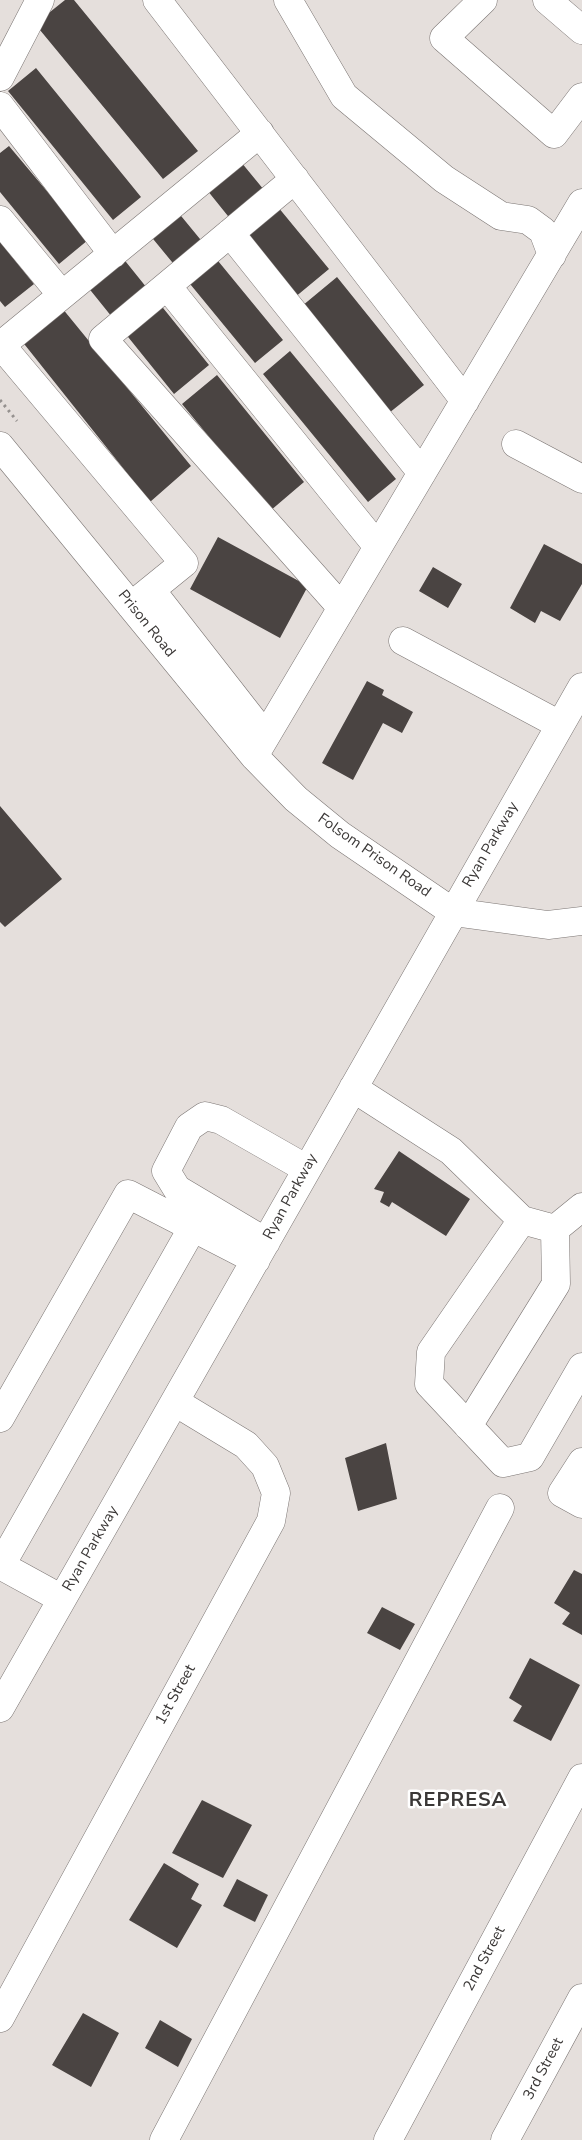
<!DOCTYPE html>
<style>
body{margin:0}
canvas{display:block;background:#e5dfdc}
</style>
<canvas width="582" height="2140"></canvas>
<script>
const ctx = document.querySelector('canvas').getContext('2d');
ctx.lineJoin = 'round';
function fill(path, color) { ctx.fillStyle = color; ctx.fill(path, 'evenodd'); }
function stroke(path, color, width, dash) { ctx.strokeStyle = color; ctx.lineWidth = width; ctx.lineCap = dash ? 'butt' : 'round'; ctx.setLineDash(dash || []); ctx.stroke(path); }
function label(font, color, halo, rows, align = 'center') {
  ctx.font = font + ' "Nunito Sans",sans-serif'; ctx.lineWidth = 5; ctx.setLineDash([]); ctx.textBaseline = 'middle'; ctx.strokeStyle = halo; ctx.fillStyle = color; for (const [text, x, y, turn = 0] of rows) {
    ctx.save(); ctx.translate(x, y); ctx.rotate((+turn || 0) * Math.PI / 180); ctx.textAlign = isNaN(turn) ? turn : align; if (halo) ctx.strokeText(text, 0, 0); ctx.fillText(text, 0, 0); ctx.restore();
  }
}
fill(new Path2D(`
 M65,0H74L198,151L163,179L35,24Z
 M36,68L141,197L113,220L8,91Z
 M9,146L88,240L59,264L0,192V153Z
 M241,162L329,269L294,298L207,190Z
 M177,211L283,340L255,363L149,234Z
 M0,242L34,284L5,307L0,301Z
 M122,257L209,365L174,394L87,286Z
 M337,277L424,385L389,413L302,306Z
 M62,308L191,466L150,502L21,340Z
 M290,351L396,479L368,502L263,374Z
 M217,375L304,482L270,511L182,404Z
 M218,537L308,586L280,638L190,589Z
 M544,544L582,564V584L560,621L541,611L535,623L510,608Z
 M433,567L462,584L448,608L419,591Z
 M367,681L384,690L382,695L413,712L402,733L383,723L353,780L322,763Z
 M0,806L62,879L5,927L0,922Z
 M399,1151L470,1199L446,1236L392,1202L389,1207L380,1202L384,1192L374,1189Z
 M386,1443L397,1499L358,1511L345,1458Z
 M574,1570L582,1574V1635L562,1624L570,1613L554,1603Z
 M382,1607L415,1624L400,1650L367,1633Z
 M530,1658L580,1685L551,1741L513,1721L522,1706L509,1698Z
 M202,1800L252,1825L223,1878L172,1853Z
 M164,1863L199,1884L191,1899L202,1905L177,1948L129,1920Z
 M237,1879L268,1895L255,1922L223,1906Z
 M83,2013L119,2033L91,2087L52,2065Z
 M160,2020L192,2039L178,2067L145,2048Z`), '#4a4442');
const minor = new Path2D(`
 M157,0L465,401
 M288,0L344,96L444,179L501,216L528,220L543,231L552,255
 M483,0L444,38L554,134L582,97
 M547,0L582,30
 M0,77L40,0
 M0,106L113,254
 M295,179L103,339L342,608
 M0,220L62,295
 M230,233L422,473
 M167,286L378,547
 M0,344L184,563L131,606
 M0,346L260,133
 M516,444L582,479
 M0,446L254,756L296,799L340,835L453,912L548,925L582,921
 M151,590L265,736
 M403,641L560,725
 M254,756L582,203
 M353,1088L451,1151L522,1220L555,1229L582,1207
 M522,1220L431,1352L429,1384L503,1463L530,1457L582,1367
 M266,1242L177,1189L166,1171L189,1127L205,1116L221,1120L307,1169
 M0,1418L128,1194L256,1260
 M468,1426L556,1284L555,1229
 M582,1462L562,1493L582,1504
 M0,1565L62,1599
 M1,1565L193,1227
 M0,1708L582,687
 M0,2018L271,1521L276,1493L265,1466L246,1445L175,1402
 M164,2140L500,1508
 M388,2140L582,1778
 M505,2140L582,1998`);
stroke(minor, '#7c7674', 29);
stroke(new Path2D(`
 M0,400L17,421`), '#95918f', 3, [2.5, 4]);
stroke(minor, '#fff', 28);
label('15px', '#3a3736', '#fff', [
 ["Prison Road",146,624,51],
 ["Ryan Parkway",491,845,-60],
 ["Folsom Prison Road",374,856,35],
 ["Ryan Parkway",291,1197,-61],
 ["Ryan Parkway",91,1549,-60],
 ["1st Street",176,1695,-61],
 ["2nd Street",485,1959,-62],
 ["3rd Street",544,2069,-62]
]);
ctx.letterSpacing = '1px';
label('bold 20px', '#3a3736', '#fff', [
 ["REPRESA",458,1801]
]);
ctx.letterSpacing = '0px';
</script>
